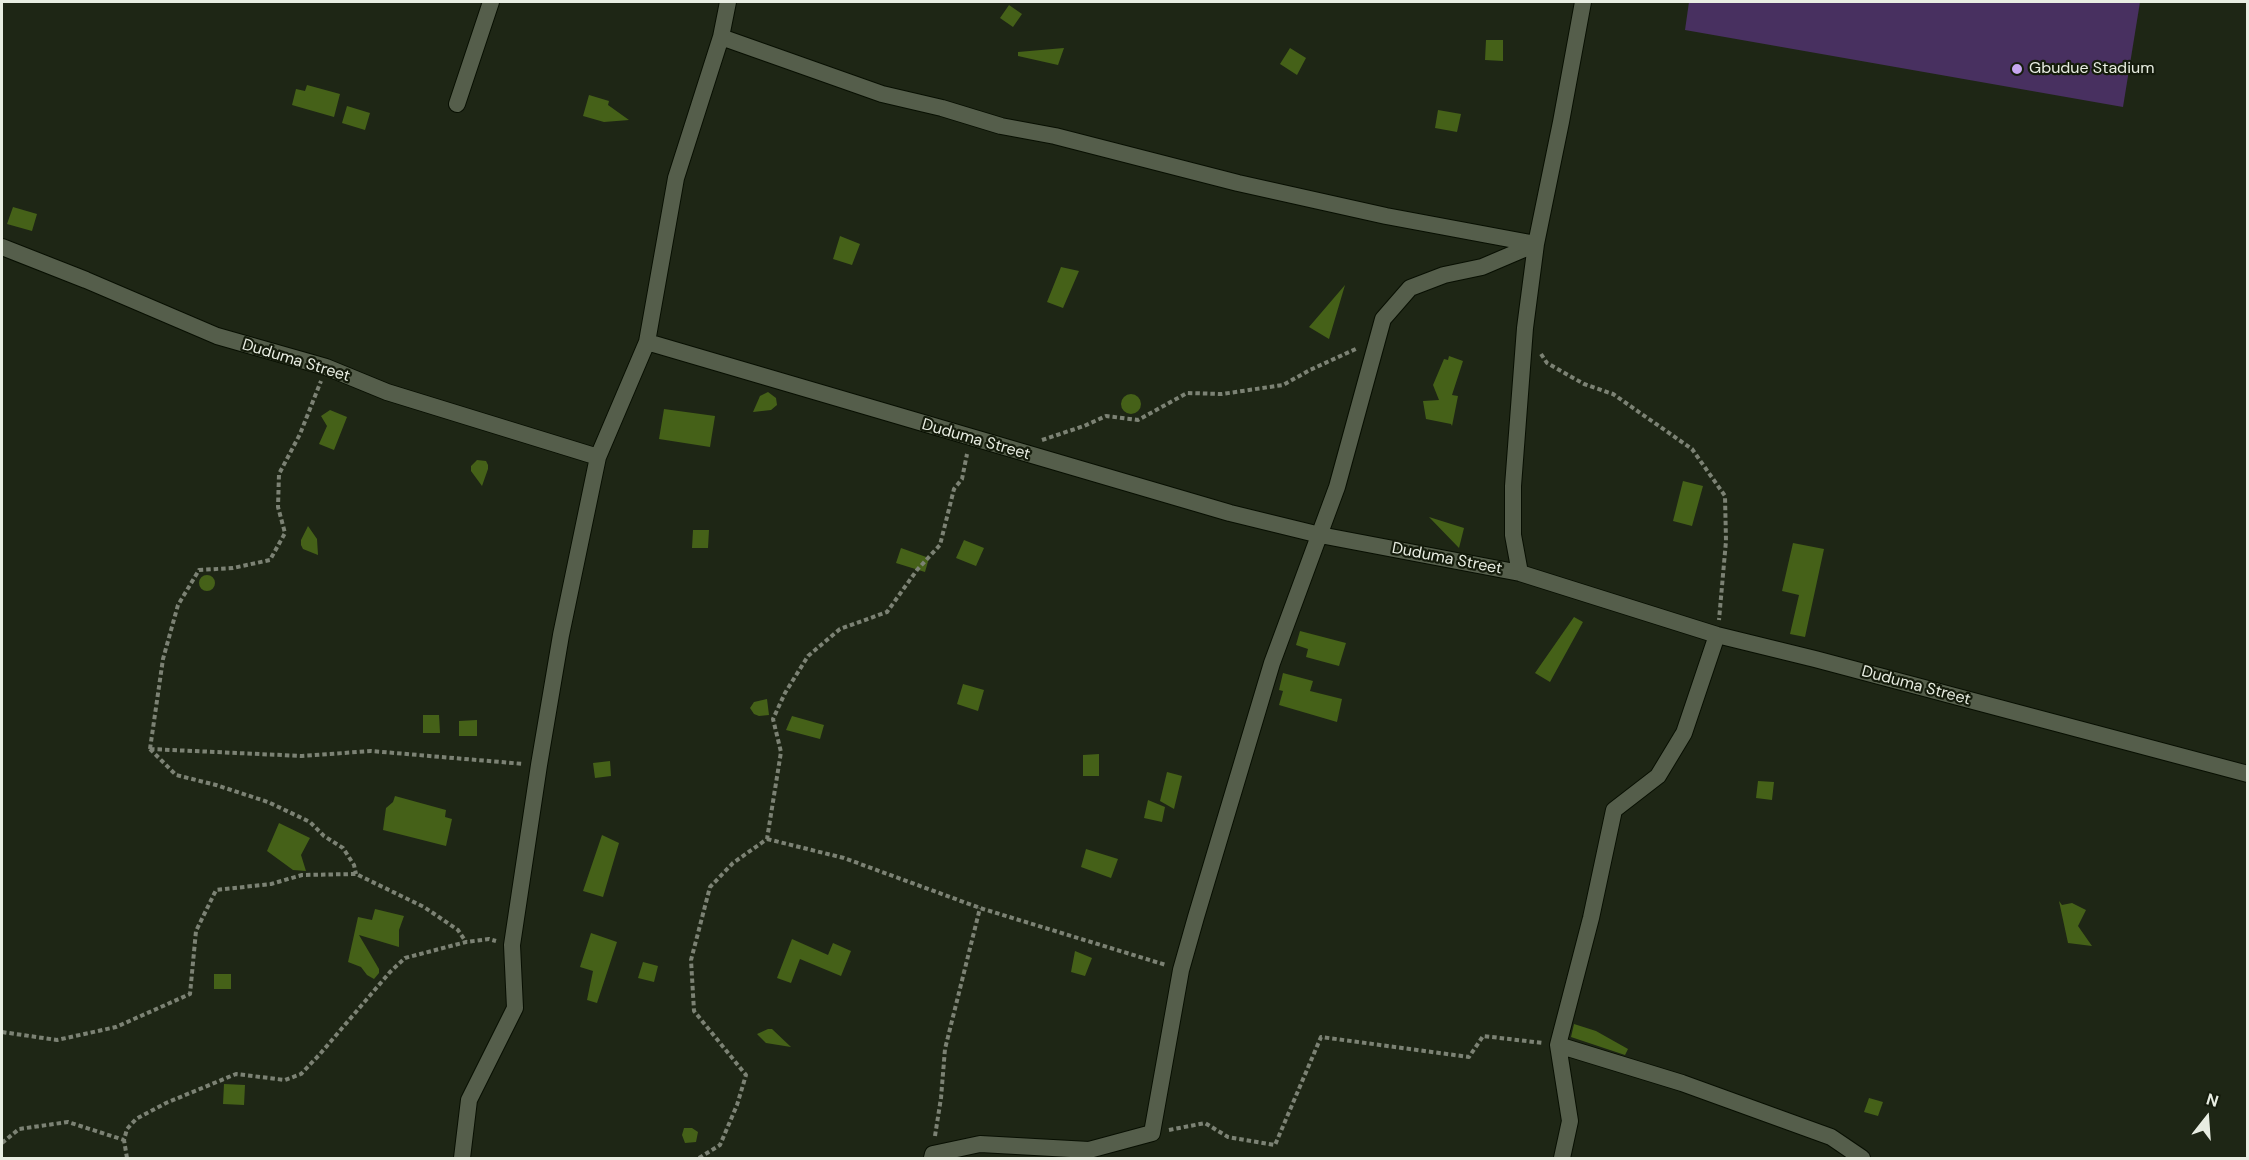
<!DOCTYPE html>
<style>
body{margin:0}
#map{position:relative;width:2249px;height:1160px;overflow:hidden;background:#1e2615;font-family:"DM Sans",sans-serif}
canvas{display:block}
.frame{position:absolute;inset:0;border:3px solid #e8ede2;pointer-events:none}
.north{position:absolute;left:2177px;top:1088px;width:60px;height:60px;-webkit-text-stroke:4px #151c0c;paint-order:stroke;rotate:17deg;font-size:16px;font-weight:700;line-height:24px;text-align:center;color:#e8ede2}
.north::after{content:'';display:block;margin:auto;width:21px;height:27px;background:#e8ede2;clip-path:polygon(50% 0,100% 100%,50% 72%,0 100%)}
</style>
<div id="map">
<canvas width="2249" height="1160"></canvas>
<div class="frame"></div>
<div class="north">N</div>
</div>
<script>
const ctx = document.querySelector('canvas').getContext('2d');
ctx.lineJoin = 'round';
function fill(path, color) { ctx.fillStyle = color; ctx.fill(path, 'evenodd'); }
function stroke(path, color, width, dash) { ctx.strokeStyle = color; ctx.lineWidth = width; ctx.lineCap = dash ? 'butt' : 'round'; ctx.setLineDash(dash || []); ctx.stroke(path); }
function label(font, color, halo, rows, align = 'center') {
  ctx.font = font + ' "DM Sans",sans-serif'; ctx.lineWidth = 4.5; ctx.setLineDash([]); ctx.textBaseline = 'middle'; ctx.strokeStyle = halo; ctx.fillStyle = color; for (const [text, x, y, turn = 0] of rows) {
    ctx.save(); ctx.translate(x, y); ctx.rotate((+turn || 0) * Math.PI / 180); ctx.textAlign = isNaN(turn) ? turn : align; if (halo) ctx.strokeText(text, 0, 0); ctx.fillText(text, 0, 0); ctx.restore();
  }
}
fill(new Path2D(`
 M1689,2H2140L2123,107L1685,30Z`), '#483060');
fill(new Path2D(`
 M1009,5L1022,14L1013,27L1000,18Z
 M1486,40H1503V61L1485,60Z
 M1064,48L1058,65L1018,56V52Z
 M1290,48L1306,58L1297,75L1280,64Z
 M307,85L340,94L334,117L292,105L296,89L305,91Z
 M589,95L609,101L608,105L629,120L604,122L583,116Z
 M347,106L370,113L365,130L342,123Z
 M1438,110L1461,114L1457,132L1435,128Z
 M13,207L37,214L32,231L7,224Z
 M840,236L860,244L852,265L833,259Z
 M1061,267L1079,271L1063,308L1047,302Z
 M1345,285L1329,339L1309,327Z
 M1449,356L1463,361L1452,395L1458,396L1452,426L1451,424L1426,419L1423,401L1439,400L1433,385L1444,359L1448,360Z
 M768,392L776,398L777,405L771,410L753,412L760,396Z
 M1121 404a10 10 0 1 1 20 0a10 10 0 1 1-20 0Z
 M664,409L715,416L710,447L659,439Z
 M330,410L347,417L334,450L319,444L327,426L321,416Z
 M477,460L486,461L488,465V469L482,486L471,471V466Z
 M1683,481L1703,486L1692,526L1673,521Z
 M1429,517L1464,528L1459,548Z
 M308,526L317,539L318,555L303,549L301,545V540Z
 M693,530H709L708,548H692Z
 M964,540L984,548L976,566L956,558Z
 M1793,543L1824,549L1805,637L1790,634L1799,595L1782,591Z
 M901,548L929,558L925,572L896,563Z
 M199 583a8 8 0 1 1 16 0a8 8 0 1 1-16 0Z
 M1574,617L1583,622L1550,682L1535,673Z
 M1300,631L1346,643L1339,666L1306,657L1308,649L1296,645Z
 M1283,673L1313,681L1310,691L1342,699L1337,722L1279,705L1283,691L1279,690Z
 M963,684L984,690L978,711L957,704Z
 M767,699L769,715L759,716L754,714L750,708L754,702Z
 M423,715H439L440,733H423Z
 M792,716L824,725L820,739L786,730Z
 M477,720V736H459V721Z
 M1099,754V776H1083V755Z
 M610,761L611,776L595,778L593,763Z
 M1167,772L1182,776L1174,809L1160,801Z
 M1758,781L1774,782L1772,800L1756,798Z
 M395,796L446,810L445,817L452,819L446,846L383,830L386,808L393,802Z
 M1148,800L1165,807L1162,822L1144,818Z
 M279,823L310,838L301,855L306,871L293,870L267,851Z
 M602,835L619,843L603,897L583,891Z
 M1086,849L1118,859L1111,878L1081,867Z
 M2059,901L2062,905L2072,903L2086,910L2078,926L2092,946L2068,943Z
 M375,909L404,916L399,930V947L359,935L379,969V973L374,979L367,975L361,967L348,962L358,917L372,920Z
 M591,933L617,942L597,1003L587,1000L593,971L580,967Z
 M792,939L828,955L833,943L851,951L841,976L800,959L791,983L777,978Z
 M1075,951L1092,958L1085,976L1071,972Z
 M643,962L658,966L654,982L638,978Z
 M214,974H231V989H214Z
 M1574,1024L1596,1031L1628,1049L1625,1055L1571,1037Z
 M768,1029H772L791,1047L766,1043L757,1034Z
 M224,1084L245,1085L244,1105L223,1104Z
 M1869,1098L1883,1102L1878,1116L1864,1112Z
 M684,1128H692L698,1132L696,1142L685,1143L682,1135Z`), '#456118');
const minor = new Path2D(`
 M721,37L882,94L942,108L1001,126L1055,136L1238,183L1386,216L1536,244
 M457,104L491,2
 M2,247L86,280L217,336L326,367L387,392L598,457
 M647,342L1230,513L1320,535L1520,573L1717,635L1815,659L2248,774
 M1520,573L1513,535V486L1525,328L1536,244L1561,122L1583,2
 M1558,1045L1682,1083L1831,1137L1862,1158
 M462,1158L469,1100L515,1008L512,945L539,765L561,635L598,457L647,342L676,178L721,37L728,2
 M932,1158L933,1154L980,1144L1089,1150L1152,1133L1181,970L1196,917L1272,663L1337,487L1383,319L1410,288L1444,275L1482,267L1536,244
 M1562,1158L1570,1121L1558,1045L1591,918L1614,810L1658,776L1684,733L1717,635`);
stroke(minor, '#080f02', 18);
stroke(new Path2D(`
 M1541,354L1547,363L1584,384L1613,394L1692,449L1725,496L1726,541L1719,620
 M1042,440L1084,426L1106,416L1138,420L1187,393L1222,394L1283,385L1310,370L1358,348
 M150,749L163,659L178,605L199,570L233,568L270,560L285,533L278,507L279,474L300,434L321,381
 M150,749L302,756L371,751L524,764
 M150,749L176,775L216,785L268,802L310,822L324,836L343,848L354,865L356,874
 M767,839L844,858L980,908L1166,965
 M2,1032L57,1040L116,1027L190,994L196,931L216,890L271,884L302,875L356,874L424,907L458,930L466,942
 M1169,1130L1205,1123L1228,1137L1275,1145L1321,1037L1469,1057L1483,1036L1543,1043
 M935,1136L941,1098L945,1049L980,908
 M2,1143L19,1129L68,1122L124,1140
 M127,1158L124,1140L127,1129L136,1119L166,1103L236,1074L285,1080L301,1074L320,1054L390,972L405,958L466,942L489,939L496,941
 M699,1158L720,1145L737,1105L746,1075L694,1011L691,960L710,887L733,863L767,839L781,752L773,719L785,693L808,656L840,629L887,612L917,570L940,545L954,489L962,479L967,454`), '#7c8274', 4, [4.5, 3]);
stroke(minor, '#555e4b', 16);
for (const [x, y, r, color] of [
 [2017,69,6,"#c7a6ef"]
]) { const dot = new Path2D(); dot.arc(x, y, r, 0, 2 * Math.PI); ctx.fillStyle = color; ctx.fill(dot); stroke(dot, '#151c0c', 2); }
label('16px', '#e8ede2', '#151c0c', [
 ["Gbudue Stadium",2029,69]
], 'left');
label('16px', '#e8ede2', '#151c0c', [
 ["Duduma Street",296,361,17],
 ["Duduma Street",976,440,16],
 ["Duduma Street",1447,559,11],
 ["Duduma Street",1916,686,15]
]);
</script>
